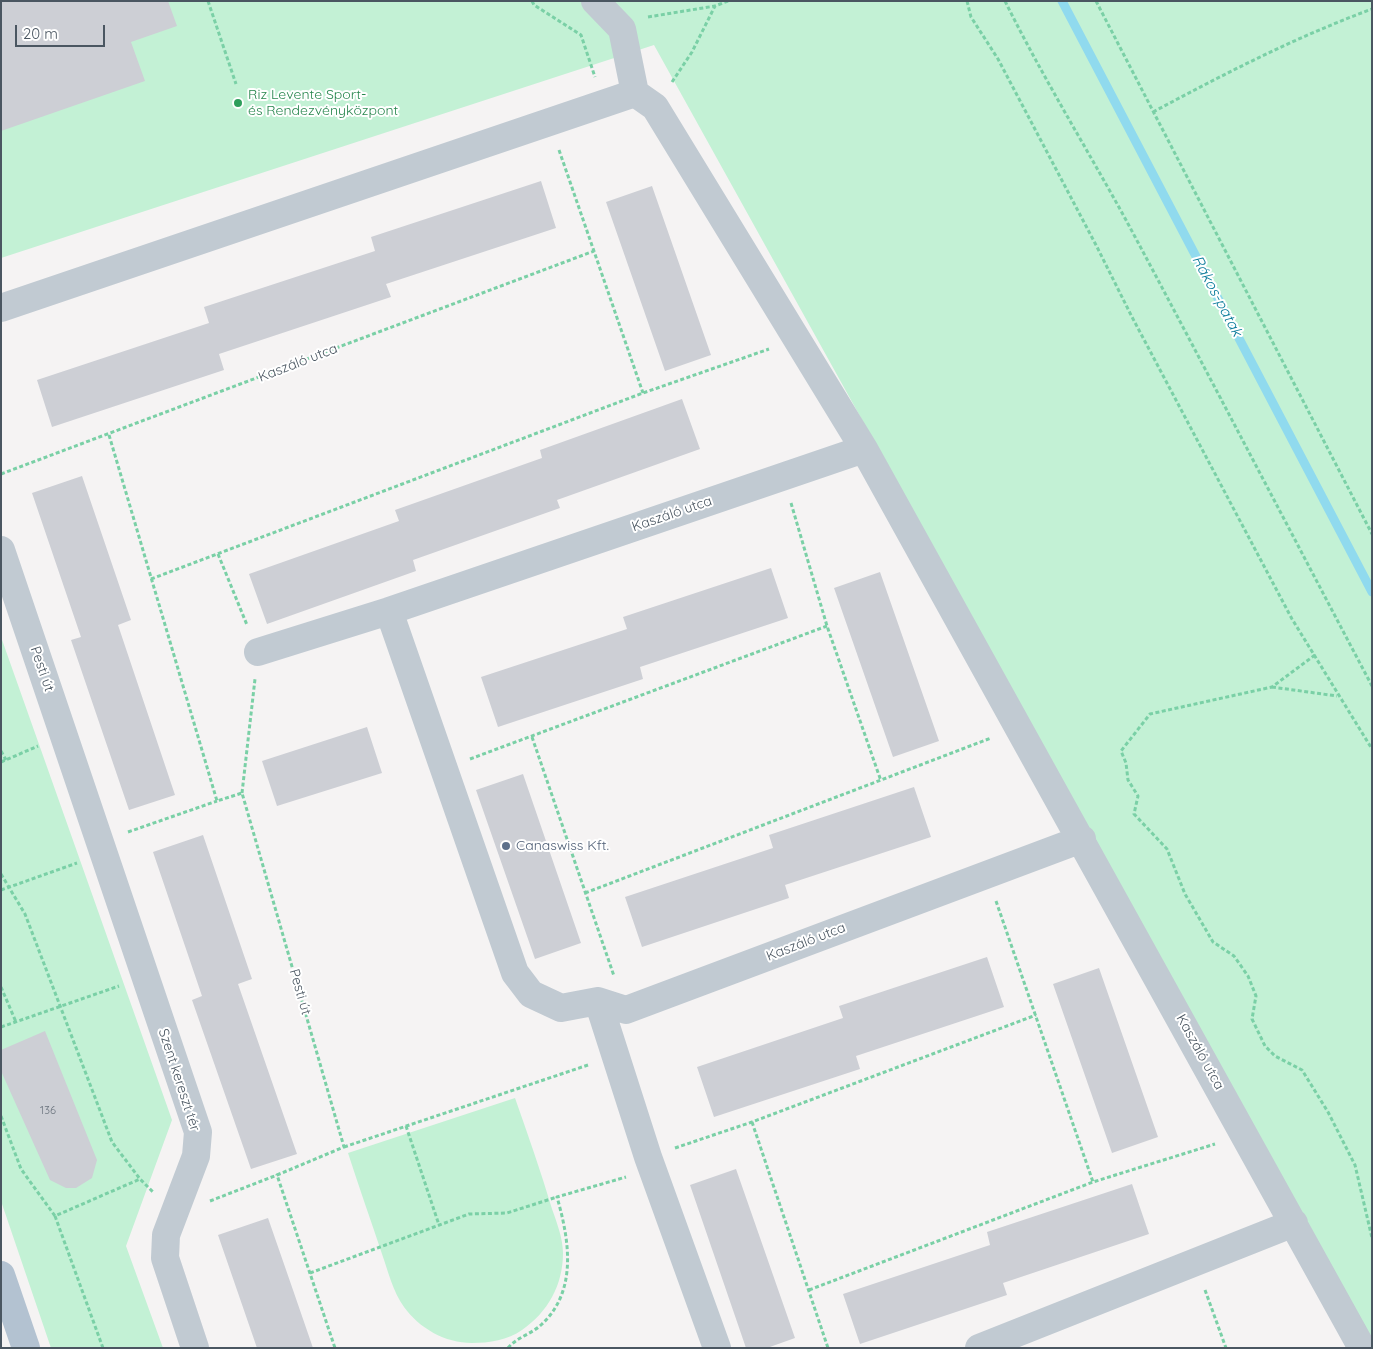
<!DOCTYPE html>
<meta charset="utf-8">
<style>
body{margin:0}
#map{position:relative;width:1373px;height:1349px;overflow:hidden;background:#f5f3f3;font-family:Quicksand,sans-serif}
canvas{display:block}
.frame{position:absolute;inset:0;border:2px solid #4a5661;pointer-events:none}
.scale{position:absolute;left:15px;top:25px;width:90px;height:22px;box-sizing:border-box;border:2px solid #4a5661;border-top:0;padding-left:6px;font-size:15px;line-height:18px;white-space:nowrap;color:#4a5661;-webkit-text-stroke:4px #fff;paint-order:stroke}
</style>
<div id="map">
<canvas width="1373" height="1349"></canvas>
<div class="frame"></div>
<div class="scale">20 m</div>
</div>
<script>
const ctx = document.querySelector('canvas').getContext('2d');
ctx.lineJoin = 'round';
function fill(path, color) { ctx.fillStyle = color; ctx.fill(path, 'evenodd'); }
function stroke(path, color, width, dash) { ctx.strokeStyle = color; ctx.lineWidth = width; ctx.lineCap = dash ? 'butt' : 'round'; ctx.setLineDash(dash || []); ctx.stroke(path); }
function label(font, color, halo, rows, align = 'center') {
  ctx.font = font + ' Quicksand,sans-serif'; ctx.lineWidth = 4; ctx.setLineDash([]); ctx.textBaseline = 'middle'; ctx.strokeStyle = halo; ctx.fillStyle = color; for (const [text, x, y, turn = 0] of rows) {
    ctx.save(); ctx.translate(x, y); ctx.rotate((+turn || 0) * Math.PI / 180); ctx.textAlign = isNaN(turn) ? turn : align; if (halo) ctx.strokeText(text, 0, 0); ctx.fillText(text, 0, 0); ctx.restore();
  }
}
fill(new Path2D(`
 M1,1H1372V1339L654,45L1,258Z
 M1,637L172,1120L126,1246L163,1348H51L1,1201Z
 M515,1098C528,1135 541,1172 552,1209C557,1223 563,1239 563,1253C563,1285 548,1312 522,1330C508,1340 489,1343 472,1343C445,1343 419,1328 404,1307C393,1292 388,1271 382,1254C371,1221 359,1187 348,1153Z`), '#c3f1d5');
stroke(new Path2D(`
 M1062,1L1372,592`), '#90daee', 9);
fill(new Path2D(`
 M1,1H168L177,26L131,42L145,81L1,131Z
 M541,181L556,228L386,284L391,297L219,354L224,370L52,427L37,380L209,323L204,307L375,251L371,237Z
 M652,186L711,355L665,371L606,202Z
 M682,399L700,449L557,500L560,508L413,560L416,571L267,624L249,574L399,521L395,510L542,458L540,450Z
 M82,476L131,620L118,625L175,795L129,810L71,640L81,637L32,493Z
 M771,568L788,618L640,667L643,679L498,727L481,677L627,629L623,617Z
 M880,572L939,741L893,757L834,588Z
 M367,727L382,773L277,806L262,761Z
 M523,774L581,943L535,959L476,790Z
 M914,787L931,837L785,885L789,898L642,947L625,897L773,848L769,835Z
 M203,835L252,979L238,984L297,1154L251,1169L192,1000L202,996L153,852Z
 M987,957L1004,1007L856,1056L860,1069L714,1117L697,1067L843,1018L839,1006Z
 M1099,968L1158,1137L1112,1153L1053,984Z
 M45,1031L97,1160L92,1178L76,1188H66L50,1180L1,1071V1050Z
 M736,1169L795,1338L767,1348H746L690,1185Z
 M1132,1184L1149,1234L1003,1283L1007,1295L860,1344L843,1294L990,1245L987,1232Z
 M268,1218L293,1290L313,1348H257L218,1235Z`), '#cdcfd5');
stroke(new Path2D(`
 M208,1L236,84
 M532,1L534,5L581,35L595,77
 M967,1L971,17L998,59L1097,247L1132,317L1292,619L1372,749
 M1005,1C1042,76 1086,147 1126,220C1209,375 1290,531 1372,686
 M1096,1L1372,534
 M648,17L715,6
 M672,82L692,52L715,6L728,1
 M1153,112C1224,74 1296,37 1372,9
 M559,150L643,393
 M109,435L217,801L242,793L344,1147L277,1175L335,1348
 M1,474L594,251
 M791,503L827,626L881,781
 M218,554L247,625
 M151,579L643,393L769,349
 M1315,655L1272,687L1150,714L1121,751L1126,763L1128,780L1138,796L1134,814L1167,849L1185,894L1213,942L1234,956L1248,976L1256,996L1252,1019L1265,1046L1275,1056L1302,1070L1328,1112L1355,1165L1372,1238
 M1272,687L1337,696
 M532,737L614,976
 M1,751L6,760
 M470,759L827,626
 M1,762L38,746
 M242,793L255,679
 M128,832L217,801
 M1,874L25,914L112,1142L140,1179
 M1,890L77,863
 M585,893L991,738
 M996,901L1093,1182
 M1,987L16,1022
 M1,1027L119,986
 M1,1116L21,1169L55,1216
 M752,1122L828,1348
 M406,1126L439,1225
 M344,1147L588,1065
 M675,1148L752,1122L1036,1015
 M210,1201L277,1175
 M310,1273L469,1214L507,1213L557,1197
 M809,1290L1093,1182L1215,1144
 M1205,1290L1226,1348
 M103,1348L55,1216L140,1179L153,1192
 M508,1348C517,1337 532,1334 542,1324C578,1290 569,1239 557,1197L626,1177`), '#7ad0a6', 3, [4, 2.5]);
stroke(new Path2D(`
 M595,1L622,29L635,93
 M1,308L635,93L655,107L864,449L1362,1348
 M1,550L198,1132L196,1156L166,1235L165,1258L195,1348
 M389,611L515,973L531,994L561,1008L598,1001L626,1010L1082,839
 M258,652L389,611L864,449
 M598,1001L648,1157L717,1348
 M979,1348L1294,1223`), '#c1cad2', 28);
stroke(new Path2D(`
 M1,1275L26,1348`), '#b3c2d1', 28);
for (const [x, y, r, color] of [
 [238,103,5,"#2e9e5b"],
 [506,846,5,"#5c6f8a"]
]) { const dot = new Path2D(); dot.arc(x, y, r, 0, 2 * Math.PI); ctx.fillStyle = color; ctx.fill(dot); stroke(dot, '#fff', 2); }
label('11px', '#6b747e', null, [
 ["136",48,1111]
]);
label('14px', '#27864d', '#fff', [
 ["Riz Levente Sport-",248,95],
 ["és Rendezvényközpont",248,111]
], 'left');
label('14px', '#4a5661', '#fff', [
 ["Kaszáló utca",298,363,-21],
 ["Kaszáló utca",672,514,-19],
 ["Pesti út",42,669,71],
 ["Kaszáló utca",806,942,-21],
 ["Pesti út",300,992,74],
 ["Kaszáló utca",1200,1052,61],
 ["Szent kereszt tér",179,1080,72]
]);
label('14px', '#4e5e75', '#fff', [
 ["Canaswiss Kft.",516,846]
], 'left');
label('italic 15px', '#0c7c9b', '#fff', [
 ["Rákos-patak",1217,296,62]
]);
</script>
